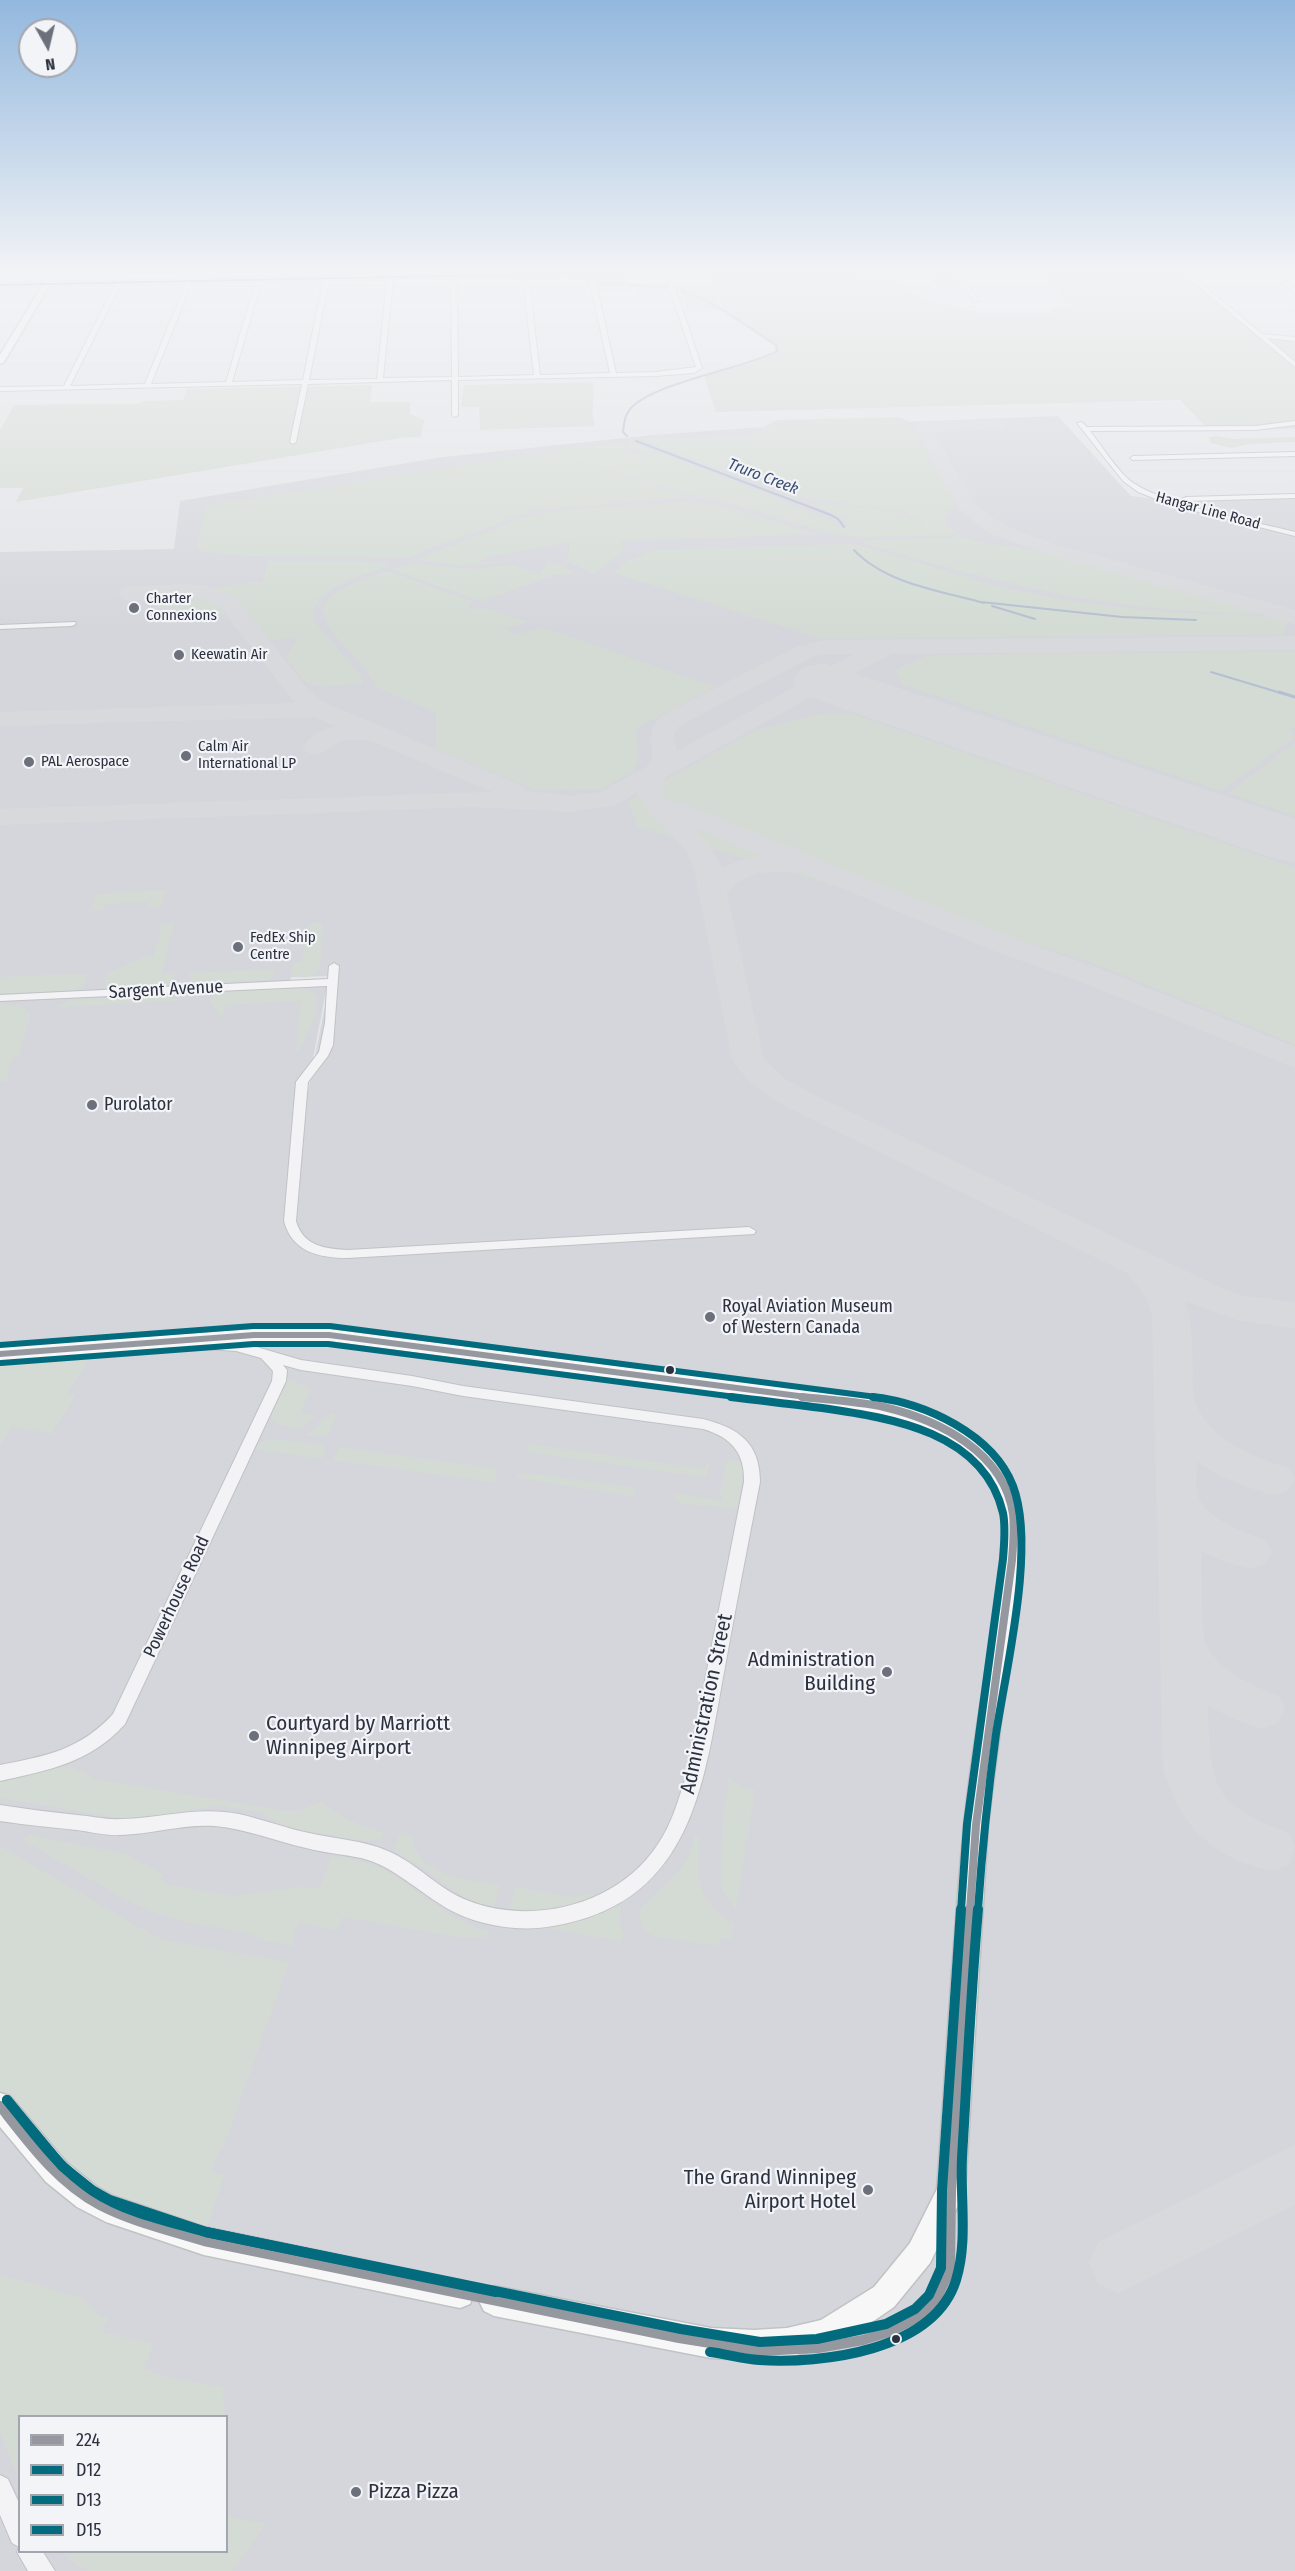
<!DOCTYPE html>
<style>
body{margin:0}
#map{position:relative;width:1295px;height:2571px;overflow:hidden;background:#e3e5e8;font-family:"Fira Sans Condensed",sans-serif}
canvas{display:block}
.legend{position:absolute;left:18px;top:2415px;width:210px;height:138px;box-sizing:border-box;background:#f2f4f7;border:2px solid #a3a6ae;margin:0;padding:8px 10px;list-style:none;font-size:18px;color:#2c3140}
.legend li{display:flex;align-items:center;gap:12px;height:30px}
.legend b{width:30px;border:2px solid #a3a6ae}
.north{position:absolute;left:18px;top:18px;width:60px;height:60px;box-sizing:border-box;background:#f2f4f7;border:2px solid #a3a6ae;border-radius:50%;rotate:172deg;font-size:16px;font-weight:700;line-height:24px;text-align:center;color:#2c3140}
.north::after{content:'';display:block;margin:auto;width:21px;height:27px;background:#6c707b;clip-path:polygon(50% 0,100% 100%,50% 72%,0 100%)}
</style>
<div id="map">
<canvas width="1295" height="2571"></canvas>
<ul class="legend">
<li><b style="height:8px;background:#9698a0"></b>224</li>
<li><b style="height:8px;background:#026c7e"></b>D12</li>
<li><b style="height:8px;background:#026c7e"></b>D13</li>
<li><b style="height:8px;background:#026c7e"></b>D15</li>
</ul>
<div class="north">N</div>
</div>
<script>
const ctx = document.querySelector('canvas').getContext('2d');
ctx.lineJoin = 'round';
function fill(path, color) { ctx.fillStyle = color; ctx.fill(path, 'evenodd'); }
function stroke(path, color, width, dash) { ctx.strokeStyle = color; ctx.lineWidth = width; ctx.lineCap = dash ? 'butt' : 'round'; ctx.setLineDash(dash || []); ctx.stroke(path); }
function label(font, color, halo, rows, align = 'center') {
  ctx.font = font + ' "Fira Sans Condensed",sans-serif'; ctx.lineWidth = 4.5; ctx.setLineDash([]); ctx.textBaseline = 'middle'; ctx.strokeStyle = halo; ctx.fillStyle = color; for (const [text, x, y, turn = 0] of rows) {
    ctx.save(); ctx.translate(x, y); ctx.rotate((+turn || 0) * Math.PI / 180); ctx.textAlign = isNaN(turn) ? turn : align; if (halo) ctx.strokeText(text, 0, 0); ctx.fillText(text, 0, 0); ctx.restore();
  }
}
fill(new Path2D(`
 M1058,416L1131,496L1179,502L1295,499V2571H0V552L174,549L180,501L443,457L653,435L748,428ZM331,976L301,1127H300L327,985L288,986L291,977ZM20,2416H226V2552H20Z`), '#d4d6dc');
fill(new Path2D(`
 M706,270H857L860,275L891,274L899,284L905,287L902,288L932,302L973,311L989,313L1051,312L1049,308L1072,307L1037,270H1167L1189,274L1261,336L1295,339V429L1210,431L1180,400L716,412L704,376L767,357L777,351L776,345L725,315Z
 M626,273L629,285L663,284L666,294L637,295L635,290L602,292L596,275Z
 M928,273H951L961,284L935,286Z
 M711,286L723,313L718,310L687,311L680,288Z
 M593,382C595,399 590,410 595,426L480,430L479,407H461L464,385Z
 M372,385L370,402H410V414L424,420L421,437H406L16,502L23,488H0V430L14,405L137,404L142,401L183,400L187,389Z
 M899,417L908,421L955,502L944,524L962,535L863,537L836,535L716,500L700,498L585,463L542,453L565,448L622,443L634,454L646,455L631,448L627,444L629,441L651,450L655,454H664L835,522L842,528L848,525L842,518L807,502L897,511L922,525L924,524L903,511L795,497L640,439L748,435C764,431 765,423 779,420Z
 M1215,436L1235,439L1295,437V442L1249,444L1232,448L1210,443L1209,438Z
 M532,454L569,460L689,497L535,510L406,558L246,556L204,552L197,547L205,509L208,505L215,503L264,497Z
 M686,502L719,505L818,534L621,541L623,552L594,574L567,561L570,542L489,557L478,562H504C476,566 444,567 417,559L533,514L563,510Z
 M967,537L974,541L1043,551L1262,612C1242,617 1215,612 1193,611C1078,605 972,576 862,543L867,540Z
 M850,544C897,553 946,573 994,585C1087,608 1182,615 1278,616L1288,619L1283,635L819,638L614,573L627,561L653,550Z
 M268,561H361L388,564V566C367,574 305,590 314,621L361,676L363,684L320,686L306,683L286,658L298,638L266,640L232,596L207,589C225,587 244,581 262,583L261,587Z
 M547,563L560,565L574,572L564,576L557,574L481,601L395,571L394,568L414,564L473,569L513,565L540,574Z
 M383,572H390L471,601L472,602L468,606L472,609H490L528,622L506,629L517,635L542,627L715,687L636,728L638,762L633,771L602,789L536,790L436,749V712L375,687C369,660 320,635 324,606C335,587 364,580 383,572Z
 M181,596C202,595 214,598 225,615L174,618L166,607L149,610Z
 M1295,651V728H1287L1293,730L1292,733L1295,737L1221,791L902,684L895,670L927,656L939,655Z
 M823,714H853L1295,868V1044L1088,961L638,827L628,801L756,730Z
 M1295,743V816L1228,793Z
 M165,890L161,907L148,908L149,902L105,904L103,910H92L96,894Z
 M174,923L162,973H175L171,983C159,989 118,991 105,986V977L108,973L144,957L153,956L162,926L157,924Z
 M310,923H323L320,967C315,978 301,980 291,974L293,963L302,962L306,931Z
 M276,969L273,977L266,980L198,984L189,979L190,973Z
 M72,974L87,975L82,987L74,990L0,994V977Z
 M300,988L314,993C324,1006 305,1039 298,1052L296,1053L301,1001L226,1005L222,1019L209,1000C215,988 284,989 300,988Z
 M161,996L179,999L176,1001L59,1007L58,1005L73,1000Z
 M0,1004L20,1005L30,1012V1017L19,1057H13L6,1082H0Z
 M90,1357L67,1394H76L52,1434L12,1427L0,1445V1363Z
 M288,1379L311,1389L300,1413L316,1416L300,1428C289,1426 275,1428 271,1416L286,1380Z
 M332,1413L336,1417L328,1436L304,1435C317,1431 321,1418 332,1413Z
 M274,1439L323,1445L326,1450L321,1459L255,1449L261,1442Z
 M529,1444L705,1469L707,1462L709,1463L706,1476L704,1477L526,1452Z
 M339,1447L492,1468L497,1470L496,1483L333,1460Z
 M730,1459L739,1462L744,1468L737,1509L679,1503L673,1493L723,1501L720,1492L727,1460Z
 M527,1473L630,1487L635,1490L636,1495L632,1496L516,1478L520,1474Z
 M72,1767L96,1779L284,1811H297L320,1802C341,1818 359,1826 385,1833L381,1839L365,1841L292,1829L259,1812L217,1805L166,1815L126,1819L0,1798V1780L55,1768Z
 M729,1777L743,1788L755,1790L736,1909L725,1895L721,1886L723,1821Z
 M401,1832L411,1834C417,1878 466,1878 500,1885L493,1909C456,1898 430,1868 396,1852L394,1847Z
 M29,1835L126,1854L164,1875L161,1880L169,1885L233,1896L300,1887L320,1888L332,1856C351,1859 368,1861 385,1871C421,1890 447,1921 488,1931L487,1937L463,1938L343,1917L337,1931L299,1922L292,1942L295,1946L266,1941L246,1933L189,1923L159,1914L128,1901L23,1840Z
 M695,1836H700C697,1877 695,1901 734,1924L731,1940L720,1938L718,1946L652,1936C641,1928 638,1922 641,1908C667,1880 685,1876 695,1836Z
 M0,1846L152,1935L168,1941L289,1962L223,2149L220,2148L211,2172L225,2175L207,2226C173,2218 135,2213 105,2195C62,2170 32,2128 0,2090Z
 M516,1887L574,1897L592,1893L594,1898C565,1908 539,1911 509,1912Z
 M617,1903L621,1908L619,1922L624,1936L620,1941L546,1928L547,1926L588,1916Z
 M0,2275L80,2297L98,2315L108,2318L102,2332L153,2344L144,2369L166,2377L223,2387L224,2416H20L19,2480L0,2433Z
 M227,2516L265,2524L232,2571H87L60,2552H226Z`), '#d4dbd4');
stroke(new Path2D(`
 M568,275C604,289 642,281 678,290C713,299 746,326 776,345L777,351C748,368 639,385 627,414C624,419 624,426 623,432L627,436
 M636,441L831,515L838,519L844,527
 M854,550C886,584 941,591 984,603
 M981,602L1122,617L1196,620
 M992,606L1035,619
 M1211,672L1284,694`), '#b5bfd0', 2);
stroke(new Path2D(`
 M1279,692L1295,697`), '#b5bfd0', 3);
fill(new Path2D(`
 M998,420L1004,421L1007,425L1004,429L934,432L975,504L1005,526L1051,543L1295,610V624L1037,551L991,534L960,511L913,427L916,423L922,422Z
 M180,584L206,586L235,596L308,689L321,701L523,786L526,791L572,796L600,792L648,766C660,750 640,738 661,716L796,647L825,640L1295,636V650L892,654L839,681L949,717L952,722L949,727L940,729L931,727L822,691L666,777L662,787L667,801L679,802L1016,939L1103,970L1295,1047V1068L1081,982L994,951L799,871L757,873L738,882L727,893L764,1059L785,1079L819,1097L1224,1289L1244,1296L1295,1302V1328L1240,1321L1185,1301C1193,1324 1192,1349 1193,1374C1193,1381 1192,1390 1194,1397C1205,1439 1251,1456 1289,1468L1295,1479L1289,1490L1274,1495L1246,1487L1215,1473L1197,1462C1197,1472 1195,1486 1198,1496C1206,1519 1245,1533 1265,1540L1272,1552L1265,1564L1250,1569L1223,1561L1201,1551C1202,1567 1201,1633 1206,1644C1219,1671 1252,1686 1278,1695L1285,1709L1278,1723L1261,1729L1232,1718L1208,1706C1212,1785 1208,1803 1289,1833L1295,1847L1289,1865C1267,1873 1266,1870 1245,1863C1199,1846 1176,1814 1163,1768L1152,1316L1147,1299L1127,1273L795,1111C769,1097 748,1085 732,1059L694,869L686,850L651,815L637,793L616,805L572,812L472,807L0,825V809L492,792L369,740H342L324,752L315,755L306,752L302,747L317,732L336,726L314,717L0,726V712L295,703L219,606C193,591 159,599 130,601L122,599L119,594L122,589L130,587ZM825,654H854L817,674L806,671L798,673L794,678L800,684L677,751L674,734L679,726L812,657ZM693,827L761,855L738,861L722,868L707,841Z
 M1295,2145V2205L1119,2293L1098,2284L1089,2263L1098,2242Z`), '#d8d9dc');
fill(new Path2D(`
 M823,663L1295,819V863L1270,857L801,694L793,681L801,668Z`), '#d8d9dc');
const minor = new Path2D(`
 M122,270H128L70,386L145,384L191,270H197L151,384L226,382L259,270H265L232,382L303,380L325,270H331L309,380L377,379L388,270H394L383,378L452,377L451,270H457L458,377L534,375L522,272L525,270L528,272L540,375L610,373L587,270H593L616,373L656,372L696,367L663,270H669L702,368L694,373L656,376L458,380V415L455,417L452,415V380L308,384L296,442L293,444L290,442L302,384L0,391V387L64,386Z
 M885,270H891L900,283L907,286V288L896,285Z
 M950,270H956L979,301H975Z
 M1179,270H1185L1262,334L1295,337V341L1267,338L1295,362V367Z
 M1265,270H1271L1295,288V293Z
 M1295,421V425L1255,430L1090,431C1102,446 1113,465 1127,478C1153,503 1257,522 1295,532V536L1171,505L1138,492L1123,481L1077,423L1082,422L1087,427L1255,426Z
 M1295,452V456L1133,460L1130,458L1133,456Z
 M1295,494V498L1186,501L1182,499L1186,497Z
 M75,622L76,624L72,626L0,629V625Z
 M334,963L339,966L333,1045L328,1056L308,1082L296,1221C303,1246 325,1249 348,1250L749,1227L756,1231L754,1234L348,1258C319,1258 292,1252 284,1221L296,1082L319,1052L325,1023L327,986L0,1001V995L328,979L329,966Z
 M184,1339L236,1341L301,1360L412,1376L463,1386L703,1419C738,1428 760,1442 760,1482C748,1544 736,1605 725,1667C706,1766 698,1882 586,1918C563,1925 539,1930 515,1928C487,1926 460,1918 437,1902C412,1886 390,1865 361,1858C343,1854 324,1853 306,1848C275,1841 247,1829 215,1826C183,1824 152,1834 121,1835C106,1836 92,1832 77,1830C51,1827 26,1825 0,1821V1805C25,1809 51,1812 77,1815C92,1816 106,1820 122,1819C162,1818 198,1806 239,1814C262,1819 285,1828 309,1833C335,1839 363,1840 388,1851C417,1863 439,1890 469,1901C535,1926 619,1904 658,1844C672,1824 678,1800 686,1777L744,1482C745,1453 731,1437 703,1429L463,1396L412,1386L301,1370L283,1365L287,1370L286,1381L125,1724C90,1763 49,1770 0,1781V1765C46,1756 80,1750 113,1714L272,1381L273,1371L261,1358L236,1351L179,1347L177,1344Z
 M0,2475L8,2479L20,2505V2552H43L55,2571H28L17,2552L19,2547L12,2543L0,2515Z`);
const secondary = new Path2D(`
 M52,270H58L51,282L632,270H734L731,272L49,286L4,362L0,364V355L42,286L0,287V283L44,282Z
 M254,1329H329L882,1400C956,1419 1027,1453 1024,1541L988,1825L965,2191L930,2263L894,2307L875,2320L836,2343L787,2358L754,2360L711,2358L494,2316L484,2311L479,2301L484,2291L494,2286L711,2328L754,2330L787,2328L821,2320L874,2287L910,2243L937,2189C946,2068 952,1947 964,1826C970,1760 983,1694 992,1628C998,1584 1013,1532 995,1489C977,1445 924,1425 882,1414L329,1341H254L0,1361V1347Z
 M0,2093L10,2096L66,2162L97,2187L113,2196L204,2227L460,2280L470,2284L474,2294L470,2304L460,2308L204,2255L106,2222L77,2207L46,2182L0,2127Z`);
stroke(minor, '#c0c2c4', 2);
stroke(secondary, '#c0c2c4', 3);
fill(minor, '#f3f3f5');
fill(secondary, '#f7f7f7');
stroke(new Path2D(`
 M0,1354L254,1335H329L814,1398`), '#9698a0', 6);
stroke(new Path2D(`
 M802,1397C829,1400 857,1401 884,1407C939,1420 1004,1452 1013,1514C1015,1530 1013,1545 1012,1560L976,1825L970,1910`), '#9698a0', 8);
stroke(new Path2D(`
 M0,2106C29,2143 58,2183 100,2205C133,2222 169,2230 204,2241L679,2338L760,2351L818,2348L863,2340L889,2332L920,2316L936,2300L950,2270L951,2191L970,1909`), '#9698a0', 10);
stroke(new Path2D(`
 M1,1363L254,1344H328L743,1398`), '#026c7e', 6);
stroke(new Path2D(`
 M731,1397C762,1401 792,1404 822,1408C892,1418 984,1432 1003,1513C1006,1528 1004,1544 1003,1559L967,1824L961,1910`), '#026c7e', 8);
stroke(new Path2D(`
 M7,2100C33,2132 58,2168 93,2191C126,2213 168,2221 206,2232L681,2329L760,2342L817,2339L886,2324L915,2309L929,2295L941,2268L942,2190L961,1909`), '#026c7e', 10);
stroke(new Path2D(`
 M0,1345L253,1326H330L884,1398`), '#026c7e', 6);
stroke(new Path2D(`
 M873,1397C925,1403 993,1434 1013,1486C1036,1547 1006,1668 996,1734C988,1792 982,1851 978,1910`), '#026c7e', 8);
stroke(new Path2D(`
 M7,2100L62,2166L92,2190L110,2200L206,2232L496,2292
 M710,2352C726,2354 743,2359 759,2360C822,2364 934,2351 956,2280C968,2242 960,2198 962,2158C967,2075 971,1992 978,1909`), '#026c7e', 10);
stroke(new Path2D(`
 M0,285L731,270`), '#026c7e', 2);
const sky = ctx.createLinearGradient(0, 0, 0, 630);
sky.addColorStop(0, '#93b8de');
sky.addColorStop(0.43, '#f2f3f5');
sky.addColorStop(1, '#f2f3f500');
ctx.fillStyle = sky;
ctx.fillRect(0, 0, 1295, 630);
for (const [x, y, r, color] of [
 [134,608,6,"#6c707b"],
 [179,655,6,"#6c707b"],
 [186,756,6,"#6c707b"],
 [29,762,6,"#6c707b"],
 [238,947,6,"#6c707b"],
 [92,1105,6,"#6c707b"],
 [710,1317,6,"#6c707b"],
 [670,1370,5,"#2c3140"],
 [887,1672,6,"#6c707b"],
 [254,1736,6,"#6c707b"],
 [868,2190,6,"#6c707b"],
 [896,2339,5,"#2c3140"],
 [356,2492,6,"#6c707b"]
]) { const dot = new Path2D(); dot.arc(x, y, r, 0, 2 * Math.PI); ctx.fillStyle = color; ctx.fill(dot); stroke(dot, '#f2f4f7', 2); }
label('15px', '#2c3140', '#f2f4f7', [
 ["Hangar Line Road",1208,511,15]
]);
label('15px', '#2c3140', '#f2f4f7', [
 ["Charter",146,599],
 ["Connexions",146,616],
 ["Keewatin Air",191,655],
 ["Calm Air",198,747],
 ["International LP",198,764],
 ["PAL Aerospace",41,762],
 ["FedEx Ship",250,938],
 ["Centre",250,955]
], 'left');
label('italic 16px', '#394d70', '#f2f4f7', [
 ["Truro Creek",763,477,21]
]);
label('18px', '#2c3140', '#f2f4f7', [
 ["Sargent Avenue",166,990,-3],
 ["Powerhouse Road",177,1597,-65]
]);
label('18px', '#2c3140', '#f2f4f7', [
 ["Purolator",104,1105],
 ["Royal Aviation Museum",722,1307],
 ["of Western Canada",722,1328]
], 'left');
label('21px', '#2c3140', '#f2f4f7', [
 ["Administration",875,1660],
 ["Building",875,1684],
 ["Courtyard by Marriott",266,1724,"left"],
 ["Winnipeg Airport",266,1748,"left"],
 ["The Grand Winnipeg",856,2178],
 ["Airport Hotel",856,2202],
 ["Pizza Pizza",368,2492,"left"]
], 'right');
label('21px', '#2c3140', '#f2f4f7', [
 ["Administration Street",707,1704,-78]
]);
</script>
